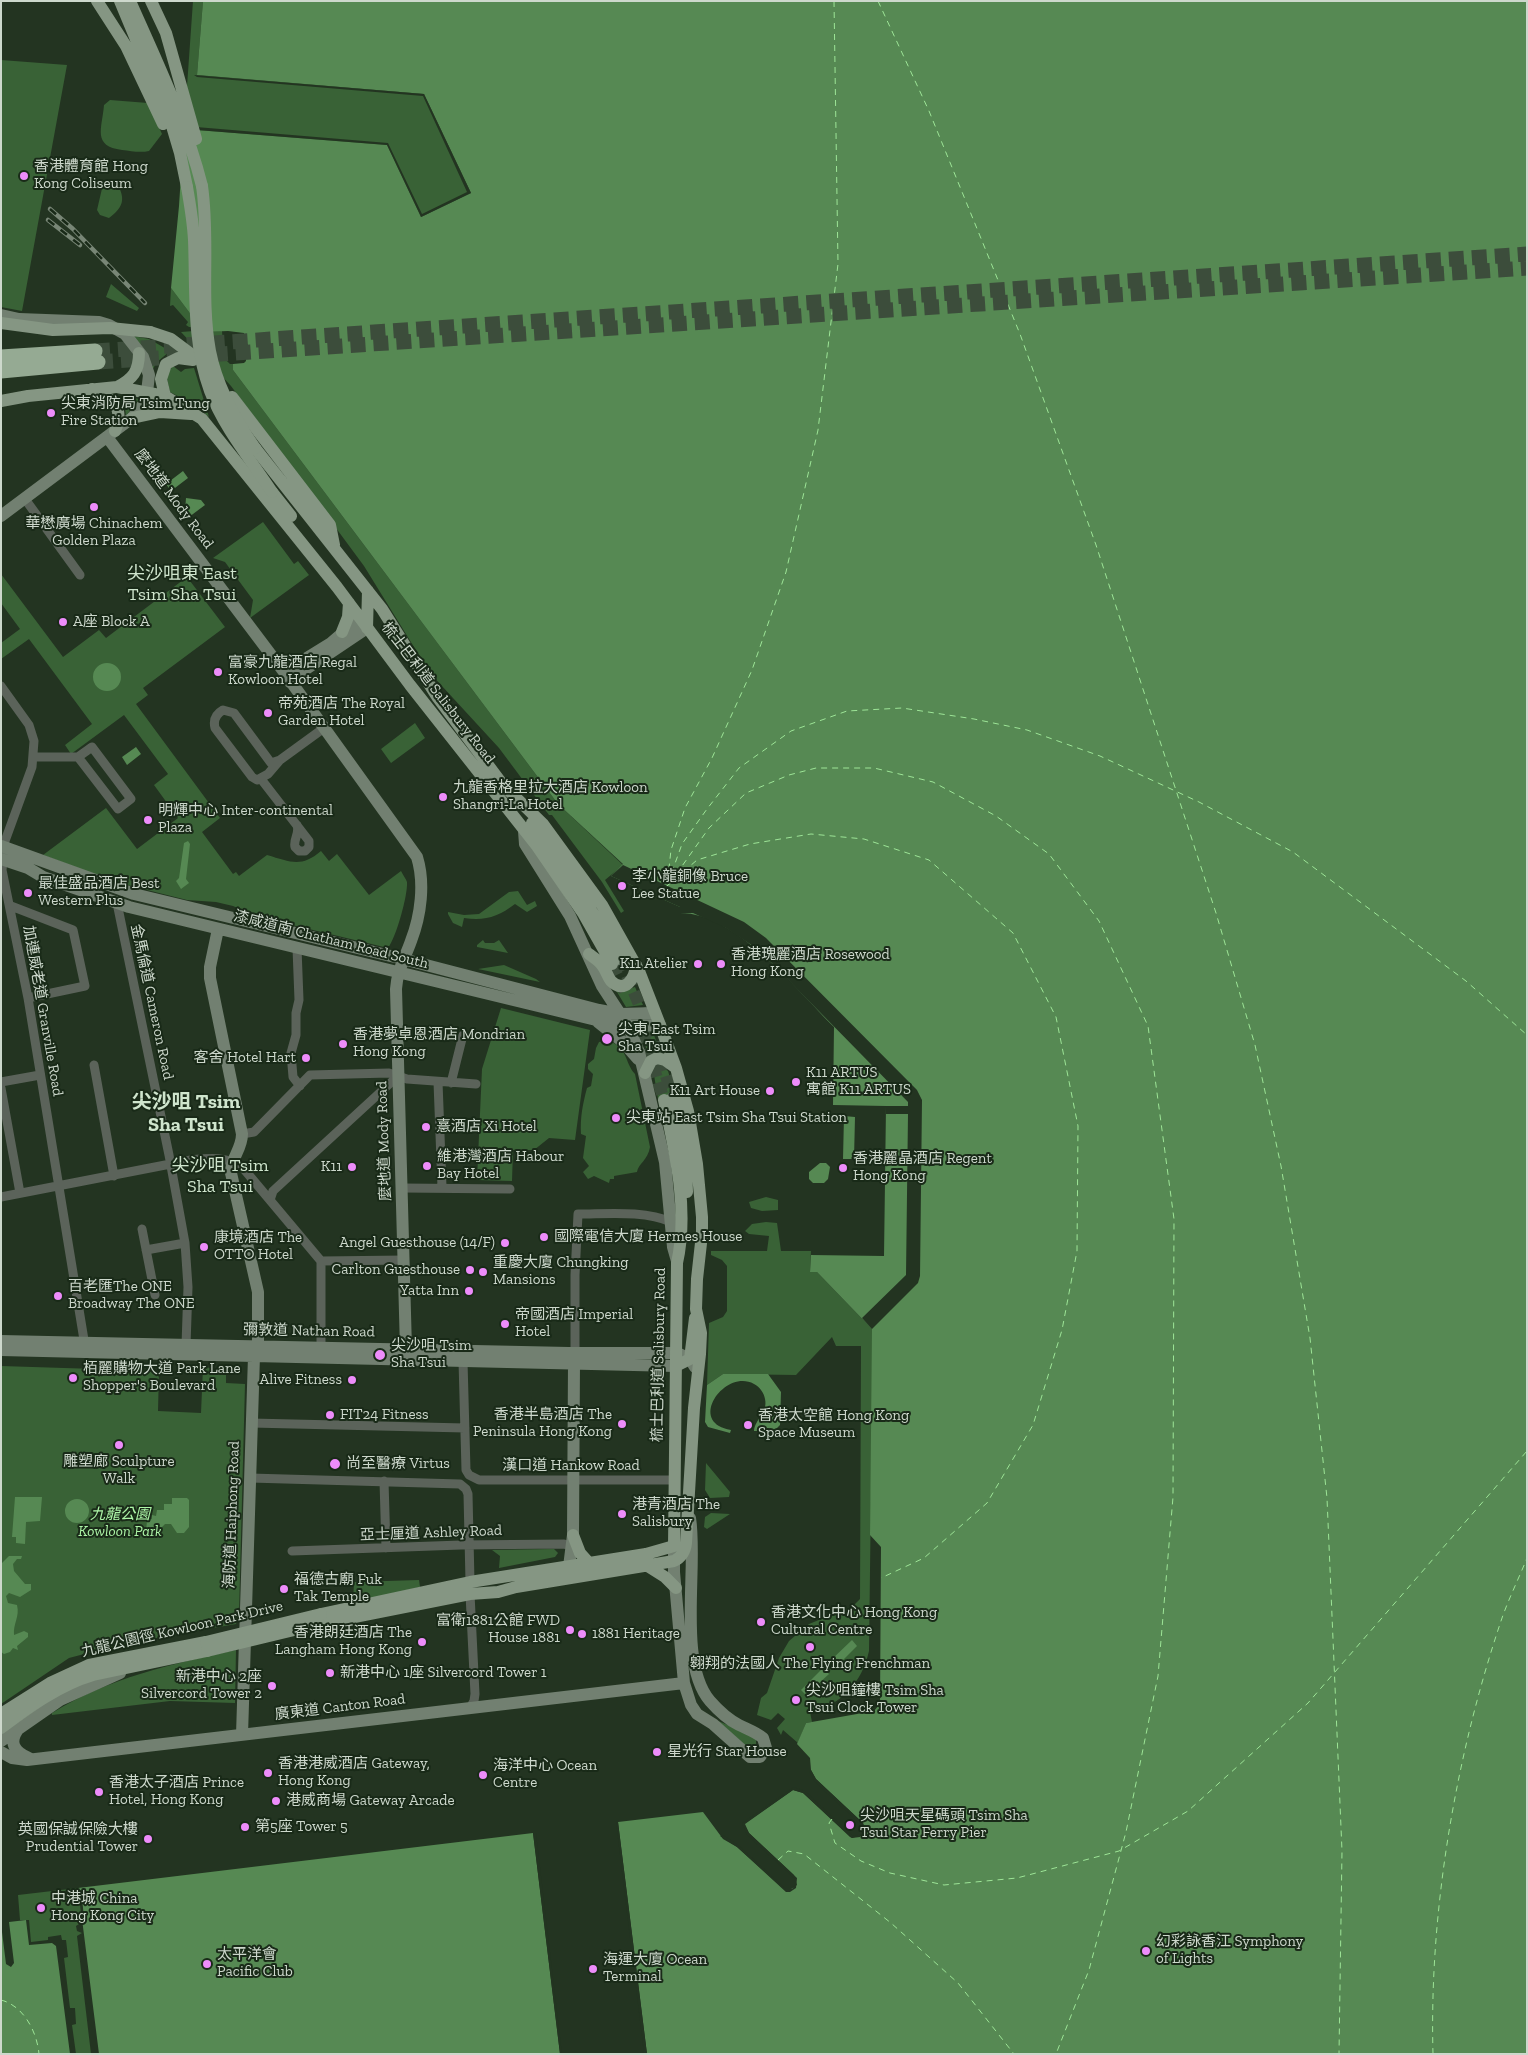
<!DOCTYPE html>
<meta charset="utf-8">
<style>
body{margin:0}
#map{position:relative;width:1528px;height:2055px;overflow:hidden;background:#233421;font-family:"Zilla Slab",serif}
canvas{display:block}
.frame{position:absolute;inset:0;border:2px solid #cdd8cc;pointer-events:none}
</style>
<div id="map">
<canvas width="1528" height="2055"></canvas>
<div class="frame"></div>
</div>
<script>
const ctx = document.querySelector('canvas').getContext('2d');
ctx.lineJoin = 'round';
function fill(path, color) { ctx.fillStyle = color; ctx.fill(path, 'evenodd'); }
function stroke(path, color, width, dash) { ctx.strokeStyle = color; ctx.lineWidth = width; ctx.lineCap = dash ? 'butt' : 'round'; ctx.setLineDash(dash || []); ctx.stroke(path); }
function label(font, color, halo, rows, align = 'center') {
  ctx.font = font + ' "Zilla Slab","Noto Sans TC",serif'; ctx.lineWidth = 4; ctx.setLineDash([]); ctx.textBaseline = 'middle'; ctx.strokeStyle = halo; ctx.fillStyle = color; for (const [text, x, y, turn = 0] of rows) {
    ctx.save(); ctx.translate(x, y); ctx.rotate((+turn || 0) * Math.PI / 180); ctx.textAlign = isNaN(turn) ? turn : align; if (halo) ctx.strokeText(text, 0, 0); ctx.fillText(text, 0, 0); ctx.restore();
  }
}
fill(new Path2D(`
 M193,1H203L197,75L424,94L471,193L421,217L184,129Z
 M1,60L67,65L22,311L1,307Z
 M110,100L148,103L162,134L149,151C140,153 131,151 122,150C92,146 102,129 104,105Z
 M104,180L116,182C126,198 124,207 109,218L100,215L97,210Z
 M111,284L139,308L137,311L106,297Z
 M171,288L204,332L222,331L224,358L230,364H233V370L558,804L623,865L605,880L624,911L621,913L602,882L552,815H549L499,748L430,673L364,566L231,386L181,332L194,331V327H189L186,325L188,322L173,305L170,306Z
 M133,336L149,339L170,351L156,363L153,369Z
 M173,366L181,372L185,369L194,368L209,417L195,405L170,392L166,374Z
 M118,396L139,399L126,416L125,408Z
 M263,522L294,564L298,561L309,575L250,618L253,600L225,562L213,558Z
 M1,574L63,657L99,630L106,638L187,577L225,627L143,688L148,695L136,704L220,818L202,832L233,874L236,872L239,876L267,855C291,862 301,868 321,851L329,861L337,854L369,895L401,871C403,875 406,879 407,882C408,895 396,938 388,948L259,917L233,906L216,902L187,900L115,882L43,855L106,808L137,849L178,818L154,785L168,774L124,715L71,754L65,745L92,724L29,639L1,659V643L20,629L1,603Z
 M415,723L425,738L391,763L381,749Z
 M518,891L527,905L535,901L537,906L527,912L515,904C498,917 485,921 464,918L462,927L453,923L448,914V912L464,915L479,914L509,892Z
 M483,940L485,943H494L499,940L508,953L477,947V945Z
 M504,965L536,979L540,982L478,969Z
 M614,987L622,992L635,987L643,1005L626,1007Z
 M501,1008L590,1030L575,1140L549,1138L534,1150H513L512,1181L477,1180L482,1069Z
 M647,1035H654L660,1051L647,1052L645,1043Z
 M607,1040C629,1048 624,1062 635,1074L650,1147C648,1160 638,1164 637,1172L614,1176V1179H610L609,1183L594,1176L588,1179L583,1172L589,1166L583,1158L586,1136L581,1134C580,1117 583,1103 587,1088L591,1086L593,1074L588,1069V1064L594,1059L596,1048L599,1042Z
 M658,1063L668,1071L675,1094L658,1099L653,1069L655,1064Z
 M766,1197L778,1200V1210L762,1211L751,1208L749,1202Z
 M766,1222L777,1223L781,1251H811L810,1272H817L872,1329V1412L869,1651C862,1682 842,1705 810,1712L812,1722L806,1723L798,1743L783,1730L781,1735L777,1728L785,1719L778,1713L771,1720L757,1715L761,1698L767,1693L779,1658L789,1641L809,1624L853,1606L860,1599L861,1346H836L832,1337L796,1375L723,1374L707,1385L709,1323L723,1317L727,1311V1266L722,1260L711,1255V1251H767L769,1236L749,1234L745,1231L752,1224Z
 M1,1366L159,1371L158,1411L201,1413L203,1367L211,1368V1374L226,1375V1383L245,1384L239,1615L236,1624L122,1644L69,1658L1,1704Z
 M706,1463L730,1492L729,1497L710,1498L705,1490Z
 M711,1513L730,1514L707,1529L704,1527L705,1517Z
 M554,1549L558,1553L555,1557L499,1568L500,1556L492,1550Z
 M419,1580L420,1587L353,1603L354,1582Z
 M236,1650L235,1703L170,1701L52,1715V1713C111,1677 169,1665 236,1650Z
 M718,1721L756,1736V1755Z
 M78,1888L82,1922L76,1926L77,1931L82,1933L77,1936L91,2054H76L72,2025L76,2024L75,2008H70L64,1958L68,1957L66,1940H62L61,1935L48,1937V1940L31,1942L29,1920H20L18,1895Z`), '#396236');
fill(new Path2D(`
 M203,1H1527V2054H647L618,1822L703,1812L723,1839L737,1847L787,1892L797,1885L794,1875L749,1833L744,1824L793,1790L803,1793L850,1837L852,1838L864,1834L865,1829L863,1823L816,1779L811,1770L810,1758L797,1744L806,1723L874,1711L880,1704L881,1547L870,1535L872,1329L817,1272H810L811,1255L884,1256L886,1106L833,1105L834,1027C796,989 736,913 680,913V907L611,876L623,864L558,804L233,370V364L244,363L246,361L244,333L228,331L204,332L171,288L179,206L184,129L387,145L421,217L471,193L424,94L197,75Z
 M183,471L188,478L171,491L166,484Z
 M186,498L201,500L205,505L189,517L185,511Z
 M93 677a14 14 0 1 1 28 0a14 14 0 1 1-28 0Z
 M136,747L141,754L127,765L122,757Z
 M188,841L190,844L186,879L189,883L181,889L176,881L179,878L184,843Z
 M844,1116L855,1117L854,1159H843Z
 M820,1163H826L830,1167L828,1179L824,1183H813L809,1179V1172Z
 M723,1374H768L781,1392L780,1425L774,1431H754C755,1419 768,1413 765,1399C764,1393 760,1387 754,1384C725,1368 686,1423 731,1430L730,1433L708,1427L705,1422L707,1385Z
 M15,1497H42L40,1521L26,1522L25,1544L16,1543V1537H12Z
 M172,1498H187L189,1500V1527L184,1533H177L171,1524H165L158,1531L146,1533L147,1520L152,1519V1515L156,1516L157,1510H164V1504H172Z
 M65 1511a12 12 0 1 1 24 0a12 12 0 1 1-24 0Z
 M9,1556H22L21,1559H17L13,1564L14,1571L25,1584H31V1590L20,1597L9,1593L6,1596L8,1603L17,1605C20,1617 13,1623 14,1635L24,1631L28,1633V1637L17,1646L18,1650L13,1648L10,1652L4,1654L1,1652V1564Z
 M852,1640L857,1646L835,1668L829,1662Z
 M823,1668L829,1674L806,1695L801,1690Z
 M533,1833L560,2054H99L82,1919L84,1918L82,1898L79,1896L78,1888Z
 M26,1920L29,1945L52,1943L56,1946L70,2054H1V1924L6,1964L11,1967L14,1963L9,1922Z`), '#568953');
fill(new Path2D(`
 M194,75L424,94L471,193L421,217L387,145L184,129V126L388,143L422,214L467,192L423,96L197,77Z
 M623,865L744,922L766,938L917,1090L922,1100L920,1276L918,1283L872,1329L862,1318L906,1275L908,1114H886V1106H908V1102L759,950L726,928L693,913H680V907L611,876Z
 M811,1770L816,1779L863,1823L865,1829L860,1837L852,1838L803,1793L793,1790L745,1824L749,1833L797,1878L796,1888L790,1892H786L737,1847L720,1836L723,1835L738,1845L786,1889H792L795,1885V1879L747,1835L742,1823L794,1787L805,1791L852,1835L857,1836L862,1833L863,1829L861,1825L814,1781L809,1771Z
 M616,1822H618L647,2054H644Z
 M533,1833H536L562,2054H560Z`), '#233421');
stroke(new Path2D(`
 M834,1L838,264L818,430L786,572L752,670L712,758L685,808L671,850L667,886L697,860L750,844L811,834L864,839L929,860L1013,933L1056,1017L1078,1126L1077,1251L1062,1330L1033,1425L987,1503L924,1558L881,1578
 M878,1L929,111L1020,334L1096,545L1216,913L1255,1045L1281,1166L1310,1338L1327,1498L1342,1851L1339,2054
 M668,883L682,844L707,809L739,768L791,731L847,711L902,708L974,719L1027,730L1100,756L1199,802L1293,852L1466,981L1527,1035
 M670,883L709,828L746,793L789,775L816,768H874L933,782L996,816L1049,854L1099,921L1148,1026L1174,1219L1173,1497L1158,1676L1126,1832L1089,1970L1056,2054
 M832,1819L829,1823L835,1843L861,1861L890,1873L944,1885L1017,1878L1119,1851L1188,1811L1308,1703L1527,1451
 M778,1860L788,1851L804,1854L891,1923L958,1983L1014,2054
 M1,2000C24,2006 37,2032 39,2054
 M1433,2054C1429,1910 1456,1754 1502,1618C1509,1598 1519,1578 1527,1558`), '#9de597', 1, [6, 5]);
stroke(new Path2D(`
 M620,959L654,1040L673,1097
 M612,964L626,994
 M642,1031L664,1100`), '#3c4d3b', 12, [12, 6]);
stroke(new Path2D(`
 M95,351L1527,254
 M98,362L1527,268`), '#3c4d3b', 15, [15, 8]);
stroke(new Path2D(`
 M25,499L80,575
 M1,686L29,725L34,741L32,767L5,841L2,870L28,998L85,1346
 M33,757H78L92,747L131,799L118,809L78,757
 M280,760L271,763L234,713L223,710C216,714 213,720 215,728L252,777L257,780L268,774L280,760L324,728
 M261,779L309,841V847L305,851H299L295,847C293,839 300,834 297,825
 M117,903L169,1155L185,1243L188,1287L186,1345
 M11,906L73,930L85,986L28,998
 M297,948L299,1000L296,1013V1035L291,1053L293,1077L300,1086
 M94,1065L114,1176
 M1,1082L40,1075
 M438,1082L442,1187
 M451,1083L463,1035
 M1,1088L20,1193
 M242,1134L254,1132L310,1075L389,1073L407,1079L476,1084
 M402,1188L510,1189
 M1,1197L191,1160C209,1158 228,1156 243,1168L321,1261V1348
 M270,1200L273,1191L398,1076
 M142,1229L155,1295
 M146,1250L185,1243
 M321,1261L404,1260
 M575,1352V1275L578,1214C606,1214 645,1210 671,1222
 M463,1361L466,1470L469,1475L479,1480H673
 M251,1423L465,1428
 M250,1478L460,1484L466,1489L468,1494L470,1582
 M384,1481L386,1548
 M292,1551L461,1545L564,1544L570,1546
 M470,1708L474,1701L475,1694L470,1594`), '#5b635a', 9);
stroke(new Path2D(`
 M1,315L19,319L99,322L109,325L125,334L143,357L149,375L146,401L132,418L1,516
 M107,437L284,672L417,857C425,883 421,915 411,941C405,958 397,971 396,989L406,1349
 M284,672L331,643L360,618
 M290,682L303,671L367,628
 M524,831L525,844L570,916L602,986L628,1026L639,1052L665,1162L673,1247L677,1261
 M1,846L134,894L403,959L599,1010L620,1014L655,1013
 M1,859L28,868L43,877L129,907L596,1020L628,1026L660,1025
 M218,929L210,967V978L242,1134C242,1150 230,1159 231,1173L258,1292V1347L254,1356L242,1735
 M598,1022L623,1042L638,1059
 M1,1341L569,1353H677L690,1359L695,1367
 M1,1350L676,1366
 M674,1546V1572L684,1683L691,1705L697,1714L713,1724L750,1757H760L766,1748L763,1738C756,1732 747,1729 739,1725C729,1720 717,1709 710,1701C677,1662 698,1567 690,1518
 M566,1575L569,1567L573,1535L574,1363
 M19,1728C8,1742 14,1752 29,1758
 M1,1741L60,1700L120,1673
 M1,1752L12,1758L27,1760L684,1683`), '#728071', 12);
stroke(new Path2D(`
 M97,1L126,46L163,124
 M120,1L172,126L180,153L187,187
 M130,1C157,62 186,122 202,186
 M151,1L166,33L196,139
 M150,332L171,339L195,357
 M117,387C133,379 139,371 139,353
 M92,389C113,399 125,407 115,431
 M165,396L161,379L166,364L178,358L193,360
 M232,397L330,525L334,545
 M1,401L28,396L117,387L165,396L202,419L337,587L410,685L537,846L583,913L612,964
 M132,418L160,412L191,414
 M255,448L382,609L438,698L503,785L543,824L602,905L639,971L660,1025L676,1068L688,1111L697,1164L702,1217V1234L697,1279L696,1309L701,1333L700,1354L694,1408L686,1543C685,1552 682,1557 674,1561L516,1587L498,1592L470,1594L319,1624
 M272,492L291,516
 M367,628L368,591
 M342,632L348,617L349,603
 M532,823L579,890L620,959
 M589,954C593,957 598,960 601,964C606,969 607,976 611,981C625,995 635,978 636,965
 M645,1073L651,1061L657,1058L665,1060L676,1068
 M673,1097L686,1163L687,1192
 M676,1366L690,1359L695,1318
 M573,1535L580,1553L588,1562
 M646,1565L665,1577L676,1588
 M321,1614L470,1582L646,1554L674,1546L677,1263C689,1209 675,1152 664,1100
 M1,1714L50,1683L89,1665L206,1642
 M1,1728C29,1707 59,1685 93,1675L207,1651`), '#859683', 12);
stroke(new Path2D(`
 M1,357L95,351
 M1,371L98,362`), '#95aa93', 15);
const rail = new Path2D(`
 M50,209L73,229L145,303
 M48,220L80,245`);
stroke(rail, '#788676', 4.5);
stroke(rail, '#192a18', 2.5, [8]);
stroke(new Path2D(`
 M202,186C210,241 200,297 210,351C217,387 235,419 255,448
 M187,187C190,204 193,222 194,240C196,291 192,342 210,391C224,428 251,460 272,492
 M1,323L53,330L110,328L150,332
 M206,1642L321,1614
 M207,1651L319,1624`), '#859683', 12);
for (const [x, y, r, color] of [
 [24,176,5,"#ed8cfa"],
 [51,413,5,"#ed8cfa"],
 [94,507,5,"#ed8cfa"],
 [63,622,5,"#ed8cfa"],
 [218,672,5,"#ed8cfa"],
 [268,713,5,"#ed8cfa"],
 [443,797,5,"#ed8cfa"],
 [148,820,5,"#ed8cfa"],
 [622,886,5,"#ed8cfa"],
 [28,893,5,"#ed8cfa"],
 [698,964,5,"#ed8cfa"],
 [721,964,5,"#ed8cfa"],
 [607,1039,6,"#ed8cfa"],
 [343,1044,5,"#ed8cfa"],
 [306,1058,5,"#ed8cfa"],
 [796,1082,5,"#ed8cfa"],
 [770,1091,5,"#ed8cfa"],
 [616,1118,5,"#ed8cfa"],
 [426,1127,5,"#ed8cfa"],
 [427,1166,5,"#ed8cfa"],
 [352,1167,5,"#ed8cfa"],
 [843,1168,5,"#ed8cfa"],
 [544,1237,5,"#ed8cfa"],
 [505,1243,5,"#ed8cfa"],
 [204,1247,5,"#ed8cfa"],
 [470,1270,5,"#ed8cfa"],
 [483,1272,5,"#ed8cfa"],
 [469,1291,5,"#ed8cfa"],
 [58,1296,5,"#ed8cfa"],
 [505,1324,5,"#ed8cfa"],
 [380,1355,6,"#ed8cfa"],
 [73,1378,5,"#ed8cfa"],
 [352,1380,5,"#ed8cfa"],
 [330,1415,5,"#ed8cfa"],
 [622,1424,5,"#ed8cfa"],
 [748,1425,5,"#ed8cfa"],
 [119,1445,5,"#ed8cfa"],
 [335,1464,6,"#ed8cfa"],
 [622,1514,5,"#ed8cfa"],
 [284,1589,5,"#ed8cfa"],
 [761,1622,5,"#ed8cfa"],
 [570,1630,5,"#ed8cfa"],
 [582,1634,5,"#ed8cfa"],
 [422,1642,5,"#ed8cfa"],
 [810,1647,5,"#ed8cfa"],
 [330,1673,5,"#ed8cfa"],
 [272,1686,5,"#ed8cfa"],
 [796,1700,5,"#ed8cfa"],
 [657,1752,5,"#ed8cfa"],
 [268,1773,5,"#ed8cfa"],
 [483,1775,5,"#ed8cfa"],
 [99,1792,5,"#ed8cfa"],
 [276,1801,5,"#ed8cfa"],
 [850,1825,5,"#ed8cfa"],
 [245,1827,5,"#ed8cfa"],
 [148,1839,5,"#ed8cfa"],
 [41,1908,5,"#ed8cfa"],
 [1146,1951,5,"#ed8cfa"],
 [207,1964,5,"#ed8cfa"],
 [593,1969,5,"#ed8cfa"]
]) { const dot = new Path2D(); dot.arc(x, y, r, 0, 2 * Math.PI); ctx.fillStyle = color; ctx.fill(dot); stroke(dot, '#192a18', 2); }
label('15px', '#cdd8cc', '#192a18', [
 ["香港體育館 Hong",34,167],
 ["Kong Coliseum",34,184],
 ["尖東消防局 Tsim Tung",61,404],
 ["Fire Station",61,421],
 ["華懋廣場 Chinachem",94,524,"center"],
 ["Golden Plaza",94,541,"center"],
 ["A座 Block A",73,622],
 ["富豪九龍酒店 Regal",228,663],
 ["Kowloon Hotel",228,680],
 ["帝苑酒店 The Royal",278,704],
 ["Garden Hotel",278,721],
 ["九龍香格里拉大酒店 Kowloon",453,788],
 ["Shangri-La Hotel",453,805],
 ["明輝中心 Inter-continental",158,811],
 ["Plaza",158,828],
 ["李小龍銅像 Bruce",632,877],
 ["Lee Statue",632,894],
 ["最佳盛品酒店 Best",38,884],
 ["Western Plus",38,901],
 ["香港瑰麗酒店 Rosewood",731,955],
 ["Hong Kong",731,972],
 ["K11 Atelier",688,964,"right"],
 ["尖東 East Tsim",618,1030],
 ["Sha Tsui",618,1047],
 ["香港夢卓恩酒店 Mondrian",353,1035],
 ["Hong Kong",353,1052],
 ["客舍 Hotel Hart",296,1058,"right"],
 ["K11 ARTUS",806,1073],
 ["寓館 K11 ARTUS",806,1090],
 ["K11 Art House",760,1091,"right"],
 ["尖東站 East Tsim Sha Tsui Station",626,1118],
 ["憙酒店 Xi Hotel",436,1127],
 ["維港灣酒店 Habour",437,1157],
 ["Bay Hotel",437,1174],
 ["香港麗晶酒店 Regent",853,1159],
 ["Hong Kong",853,1176],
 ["K11",342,1167,"right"],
 ["國際電信大廈 Hermes House",554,1237],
 ["康境酒店 The",214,1238],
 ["OTTO Hotel",214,1255],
 ["Angel Guesthouse (14/F)",495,1243,"right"],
 ["重慶大廈 Chungking",493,1263],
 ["Mansions",493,1280],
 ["Carlton Guesthouse",460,1270,"right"],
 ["百老匯The ONE",68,1287],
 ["Broadway The ONE",68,1304],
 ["Yatta Inn",459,1291,"right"],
 ["帝國酒店 Imperial",515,1315],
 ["Hotel",515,1332],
 ["尖沙咀 Tsim",391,1346],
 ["Sha Tsui",391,1363],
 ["栢麗購物大道 Park Lane",83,1369],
 ["Shopper's Boulevard",83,1386],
 ["Alive Fitness",342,1380,"right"],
 ["FIT24 Fitness",340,1415],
 ["香港半島酒店 The",612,1415,"right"],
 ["Peninsula Hong Kong",612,1432,"right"],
 ["香港太空館 Hong Kong",758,1416],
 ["Space Museum",758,1433],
 ["雕塑廊 Sculpture",119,1462,"center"],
 ["Walk",119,1479,"center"],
 ["尚至醫療 Virtus",346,1464],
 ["港青酒店 The",632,1505],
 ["Salisbury",632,1522],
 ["福德古廟 Fuk",294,1580],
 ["Tak Temple",294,1597],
 ["香港文化中心 Hong Kong",771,1613],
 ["Cultural Centre",771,1630],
 ["富衛1881公館 FWD",560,1621,"right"],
 ["House 1881",560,1638,"right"],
 ["香港朗廷酒店 The",412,1633,"right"],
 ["Langham Hong Kong",412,1650,"right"],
 ["1881 Heritage",592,1634],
 ["翱翔的法國人 The Flying Frenchman",810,1664,"center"],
 ["新港中心 1座 Silvercord Tower 1",340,1673],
 ["新港中心 2座",262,1677,"right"],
 ["Silvercord Tower 2",262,1694,"right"],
 ["尖沙咀鐘樓 Tsim Sha",806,1691],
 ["Tsui Clock Tower",806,1708],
 ["星光行 Star House",667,1752],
 ["香港港威酒店 Gateway,",278,1764],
 ["Hong Kong",278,1781],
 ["海洋中心 Ocean",493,1766],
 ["Centre",493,1783],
 ["香港太子酒店 Prince",109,1783],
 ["Hotel, Hong Kong",109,1800],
 ["港威商場 Gateway Arcade",286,1801],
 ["尖沙咀天星碼頭 Tsim Sha",860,1816],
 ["Tsui Star Ferry Pier",860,1833],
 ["第5座 Tower 5",255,1827],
 ["英國保誠保險大樓",138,1830,"right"],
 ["Prudential Tower",138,1847,"right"],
 ["中港城 China",51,1899],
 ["Hong Kong City",51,1916],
 ["幻彩詠香江 Symphony",1156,1942],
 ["of Lights",1156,1959],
 ["太平洋會",217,1955],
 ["Pacific Club",217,1972],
 ["海運大廈 Ocean",603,1960],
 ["Terminal",603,1977]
], 'left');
label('15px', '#cdd8cc', '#192a18', [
 ["麼地道 Mody Road",174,499,53],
 ["梳士巴利道 Salisbury Road",438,693,52],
 ["漆咸道南 Chatham Road South",331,940,14],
 ["金馬倫道 Cameron Road",152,1002,78],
 ["加連威老道 Granville Road",43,1011,80],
 ["麼地道 Mody Road",384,1141,-92],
 ["彌敦道 Nathan Road",309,1331,1],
 ["梳士巴利道 Salisbury Road",659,1355,-89],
 ["漢口道 Hankow Road",571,1466],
 ["海防道 Haiphong Road",232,1515,-88],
 ["亞士厘道 Ashley Road",431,1533,-2],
 ["九龍公園徑 Kowloon Park Drive",182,1629,-13],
 ["廣東道 Canton Road",340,1707,-7]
]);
label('italic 15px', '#adf5a7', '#192a18', [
 ["九龍公園",120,1515],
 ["Kowloon Park",120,1532]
]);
label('18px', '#cfe5cd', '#192a18', [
 ["尖沙咀東 East",182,574],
 ["Tsim Sha Tsui",182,595],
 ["尖沙咀 Tsim",220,1166],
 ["Sha Tsui",220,1187]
]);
label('bold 20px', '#cfe5cd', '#192a18', [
 ["尖沙咀 Tsim",186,1102],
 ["Sha Tsui",186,1125]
]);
</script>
